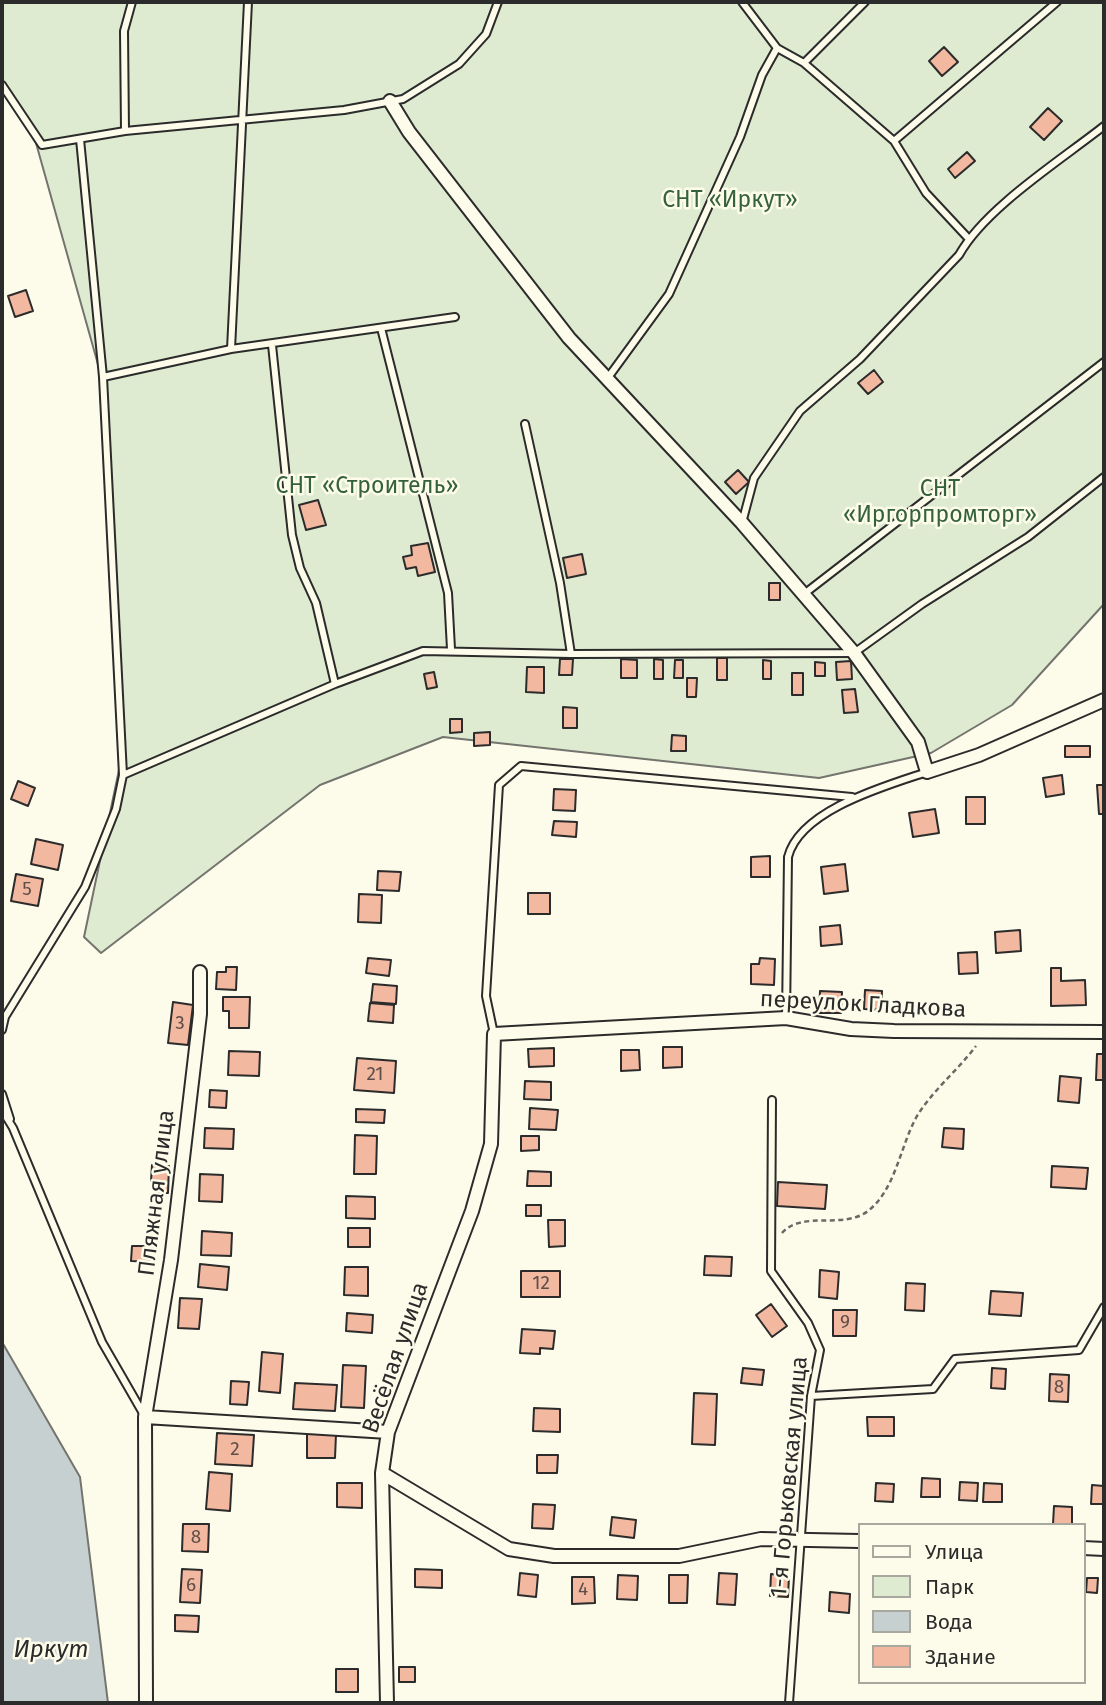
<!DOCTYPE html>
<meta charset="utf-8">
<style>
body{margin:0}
#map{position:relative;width:1106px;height:1705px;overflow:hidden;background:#fdfbea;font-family:"Fira Sans",sans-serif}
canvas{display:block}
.frame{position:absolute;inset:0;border:4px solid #2b2b2b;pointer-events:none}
.legend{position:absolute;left:858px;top:1523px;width:228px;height:161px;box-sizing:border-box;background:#fdfbea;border:2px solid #a9a89e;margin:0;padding:9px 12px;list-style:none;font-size:21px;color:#2b2b2b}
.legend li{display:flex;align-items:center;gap:14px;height:35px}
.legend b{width:35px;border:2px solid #a9a89e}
</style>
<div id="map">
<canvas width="1106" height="1705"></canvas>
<div class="frame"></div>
<ul class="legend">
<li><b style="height:9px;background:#fdfbea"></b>Улица</li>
<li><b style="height:19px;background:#deebd1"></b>Парк</li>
<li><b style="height:19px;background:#c7d0d0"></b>Вода</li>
<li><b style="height:19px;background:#f2b8a0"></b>Здание</li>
</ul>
</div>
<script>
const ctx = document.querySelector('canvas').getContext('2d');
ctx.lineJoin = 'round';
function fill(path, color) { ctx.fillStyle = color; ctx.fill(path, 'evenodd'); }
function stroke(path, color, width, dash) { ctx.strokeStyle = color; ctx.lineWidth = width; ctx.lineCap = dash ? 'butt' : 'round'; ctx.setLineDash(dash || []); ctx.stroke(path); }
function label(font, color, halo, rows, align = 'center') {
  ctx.font = font + ' "Fira Sans",sans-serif'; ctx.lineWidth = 5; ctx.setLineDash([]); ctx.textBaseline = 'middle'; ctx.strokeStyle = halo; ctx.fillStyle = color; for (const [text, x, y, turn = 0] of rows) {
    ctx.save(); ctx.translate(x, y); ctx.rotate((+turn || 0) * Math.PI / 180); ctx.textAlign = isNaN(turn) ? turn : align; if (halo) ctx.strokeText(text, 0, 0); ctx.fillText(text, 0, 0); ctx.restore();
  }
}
const green = new Path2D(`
 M2,2H1104V604L1012,705L931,753L819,778L443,737L320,785L101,953L84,937L120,765L99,368L36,143L2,85Z`);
fill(green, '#deebd1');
stroke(green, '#74746e', 2);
const water = new Path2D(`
 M2,1342L80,1477L108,1703H2Z`);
fill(water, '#c7d0d0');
stroke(water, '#74746e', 2);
const building = new Path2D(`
 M944,47L958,62L942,76L929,61Z
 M1048,108L1062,121L1044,140L1030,127Z
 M967,152L975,161L955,178L948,169Z
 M26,290L33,311L15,317L8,296Z
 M874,370L883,382L868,394L858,383Z
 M738,470L749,482L736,494L725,482Z
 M318,500L326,525L306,530L299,505Z
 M428,543L435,572L418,576L416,567L406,569L403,557L412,555L411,546Z
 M582,554L586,574L567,578L563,558Z
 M769,583H780V600H769Z
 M717,658H727V680H717Z
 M560,659H573L572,675H559Z
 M621,659L637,660V678H621Z
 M654,659L663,660V679H654Z
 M675,660H683V678H674Z
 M763,660L771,661V679H763Z
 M851,661L852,679L837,680L836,662Z
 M815,662L825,663V676H815Z
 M527,667H544V693L526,692Z
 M434,672L437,687L427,689L424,674Z
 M792,673H803V695H792Z
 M687,678H697L696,697H687Z
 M855,689L858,712L844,713L842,690Z
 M563,707L577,708V728H563Z
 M450,719H462V732L450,733Z
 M490,732V745L474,746V733Z
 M672,735L686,736V751H671Z
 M1065,746H1090V757H1065Z
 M1062,775L1064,794L1046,797L1043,778Z
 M18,781L35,788L28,806L11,799Z
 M1097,785H1104V814H1099Z
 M554,789L576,790L575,811L553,810Z
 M966,797H985V824H966Z
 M935,809L939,833L913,837L909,813Z
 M554,821L577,822L576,837L552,835Z
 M36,839L63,845L58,870L31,864Z
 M770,856V877H751V857Z
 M845,864L848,891L824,894L821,867Z
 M378,871L401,872L399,891L377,890Z
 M16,874L43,879L38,906L11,901Z
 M528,893H550V914H528Z
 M359,894L382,895L381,923L358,922Z
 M840,925L842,944L821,946L820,927Z
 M1020,930L1021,951L996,953L995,932Z
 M977,952L978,973L959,974L958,953Z
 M368,958L391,960L389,976L366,973Z
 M760,958L775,959L774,985L751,984V964H759Z
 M226,967H237L236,990L216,989L217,972H226Z
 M1051,968H1061V981L1085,980L1086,1005L1051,1006Z
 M373,984L397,986L396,1004L371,1002Z
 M865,990L882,991L881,1010L864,1009Z
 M820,991L842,992L841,1013H819Z
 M223,997H250L249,1028H229V1011H223Z
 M173,1002L193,1005L188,1045L168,1043Z
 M370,1003L394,1005L393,1023L368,1021Z
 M663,1047H682V1067L663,1068Z
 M554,1048V1066L529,1067L528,1049Z
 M621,1050H639L640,1070L621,1071Z
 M229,1051L260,1052L259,1076L228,1075Z
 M1097,1054H1104V1080H1096Z
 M357,1058L396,1061L394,1093L354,1090Z
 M1060,1076L1081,1078L1079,1103L1058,1101Z
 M525,1081L551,1082V1100L524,1099Z
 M210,1090L227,1091L226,1108L209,1107Z
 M530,1108L558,1110L556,1130L529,1129Z
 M356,1109L385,1110L384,1123L356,1122Z
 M205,1128L234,1129L233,1149L204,1148Z
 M944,1128L964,1129L963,1149L942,1147Z
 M355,1135L377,1136L376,1174H354Z
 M521,1136H539V1150L521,1151Z
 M152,1165L169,1166L168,1193H156V1181H151Z
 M1052,1166L1088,1168L1086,1189L1051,1187Z
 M528,1171L551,1172V1186H527Z
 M200,1174L223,1175L222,1202L199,1201Z
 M778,1182L827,1185L825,1209L777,1206Z
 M346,1196L375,1197V1219L346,1218Z
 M526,1205H541V1216H526Z
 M548,1220H565V1246L549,1247Z
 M348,1228H370V1247H348Z
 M202,1231L232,1233L231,1256L201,1255Z
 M132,1246H154V1262L131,1261Z
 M705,1256L732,1257L731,1276L704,1275Z
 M200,1264L229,1267L227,1290L198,1287Z
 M345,1267H368V1296L344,1295Z
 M820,1270L839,1272L837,1299L819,1297Z
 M521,1271H560V1297H521Z
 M906,1283L925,1284L924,1311L905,1310Z
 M991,1291L1023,1293L1021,1316L989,1314Z
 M180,1298L202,1299L199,1329L178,1328Z
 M771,1304L787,1326L772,1337L756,1315Z
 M833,1310H857L856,1336H833Z
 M347,1313L373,1315L372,1333L346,1331Z
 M522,1329L555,1331L553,1349L540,1348V1354L520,1353Z
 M262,1352L283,1354L280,1393L259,1391Z
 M343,1365L366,1366L364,1408L341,1407Z
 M743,1368L764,1370L762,1385L741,1383Z
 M992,1368L1006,1369L1005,1389L991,1388Z
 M1050,1374L1069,1375L1068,1402L1049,1401Z
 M231,1381L249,1382L247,1405L230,1404Z
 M295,1383L337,1385L335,1411L293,1409Z
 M694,1393L717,1394L715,1445L692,1444Z
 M534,1408L560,1409V1432L533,1431Z
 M867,1417H894V1436H868Z
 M217,1433L254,1435L252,1466L215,1464Z
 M307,1434H336L335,1458H307Z
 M537,1455H558L557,1473H537Z
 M209,1472L232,1474L230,1511L206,1509Z
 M922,1478L940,1479V1497H921Z
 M960,1482L978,1483L977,1501L959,1500Z
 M337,1483H362V1508L337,1507Z
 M876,1483L894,1484L893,1502L875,1501Z
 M984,1483L1002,1484V1502H983Z
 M1092,1485L1104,1486V1504H1091Z
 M533,1504L555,1505L553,1529L532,1528Z
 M1054,1506L1072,1507V1525L1053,1524Z
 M612,1517L636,1520L634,1538L610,1535Z
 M183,1524H209L208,1552L182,1551Z
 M182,1569L202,1570L200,1603L180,1602Z
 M415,1569L442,1570V1588L415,1587Z
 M520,1573L538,1575L536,1597L518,1595Z
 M719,1573L737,1574L735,1605L717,1604Z
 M771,1574L789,1576L788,1597L770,1596Z
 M618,1575L638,1576L637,1600L617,1599Z
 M669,1575H688L687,1603H669Z
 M572,1577H594L595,1603L572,1604Z
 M1087,1578H1098L1097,1593L1086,1592Z
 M830,1592L850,1594L849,1613L829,1611Z
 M175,1615L199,1616L198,1632L175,1631Z
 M399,1667H415V1682H399Z
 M336,1669H358V1692H336Z`);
fill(building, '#f2b8a0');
stroke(building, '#2b2b2b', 2);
const service = new Path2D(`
 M742,2L777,48L804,63L894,141L926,193L968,238
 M804,63L865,2
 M2,85L42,145L125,131L344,110L403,99L459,64L486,34L498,2
 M125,131L124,31L132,2
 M894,141L1057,2
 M381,328L448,593L451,649
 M272,345L292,535L300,568L316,603L335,684
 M231,349L248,2
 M103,377L231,349L455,317
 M607,379L669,294L740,137L762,75L777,48
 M525,424L560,583L571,654
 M742,523L754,478L800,411L860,359L959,255C985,208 1061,160 1104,126
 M804,594L1104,362
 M123,775L335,684L423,651L571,654L854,653L922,604L1028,537L1104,477
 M786,1018L788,857C800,810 885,786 927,772
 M2,1030L5,1017L85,887L116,809L123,775L103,377L80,139
 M494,1034L486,996L499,785L521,766L852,797
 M2,1094L10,1119
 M772,1100L771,1271L808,1323L820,1350L811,1396L789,1703
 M2,1110L13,1128L102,1342L144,1415
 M811,1396L933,1389L955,1359L1079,1350L1104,1307`);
const minor = new Path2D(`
 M390,101L409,132L569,338L742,523L854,653L918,742L927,772L979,755L1104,700
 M145,1417L388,1432
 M382,1473L509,1549L554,1556H679L761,1539L859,1541
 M1083,1548L1104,1549
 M146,1703L145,1417L171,1260L200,1014V972
 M387,1703L382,1473L388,1432L472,1211L491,1144L494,1034L786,1018L851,1029L894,1031L1104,1032`);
stroke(service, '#2b2b2b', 10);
stroke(minor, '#2b2b2b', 16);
stroke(new Path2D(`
 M782,1233C802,1210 843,1230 868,1211C896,1189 900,1146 917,1116C933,1090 958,1070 976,1046`), '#6a6964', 2.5, [5, 3.5]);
stroke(service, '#fdfbea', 6);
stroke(minor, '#fdfbea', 12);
label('19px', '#5d4e48', null, [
 ["5",27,890],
 ["3",180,1024],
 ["21",375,1075],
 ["12",541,1284],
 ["9",845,1323],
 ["8",1059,1388],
 ["2",235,1450],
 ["8",196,1538],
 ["6",191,1586],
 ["4",583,1590]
]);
label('23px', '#34623c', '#fdfbea', [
 ["СНТ «Иркут»",730,201],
 ["СНТ «Строитель»",367,487],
 ["СНТ",940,490],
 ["«Иргорпромторг»",940,516]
]);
label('23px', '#2b2b2b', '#fdfbea', [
 ["переулок Гладкова",863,1005,3],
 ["Пляжная улица",157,1193,-83],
 ["Весёлая улица",396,1358,-71],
 ["1-я Горьковская улица",790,1477,-85]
]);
label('italic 24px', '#2b2b2b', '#fdfbea', [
 ["Иркут",51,1650]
]);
</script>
